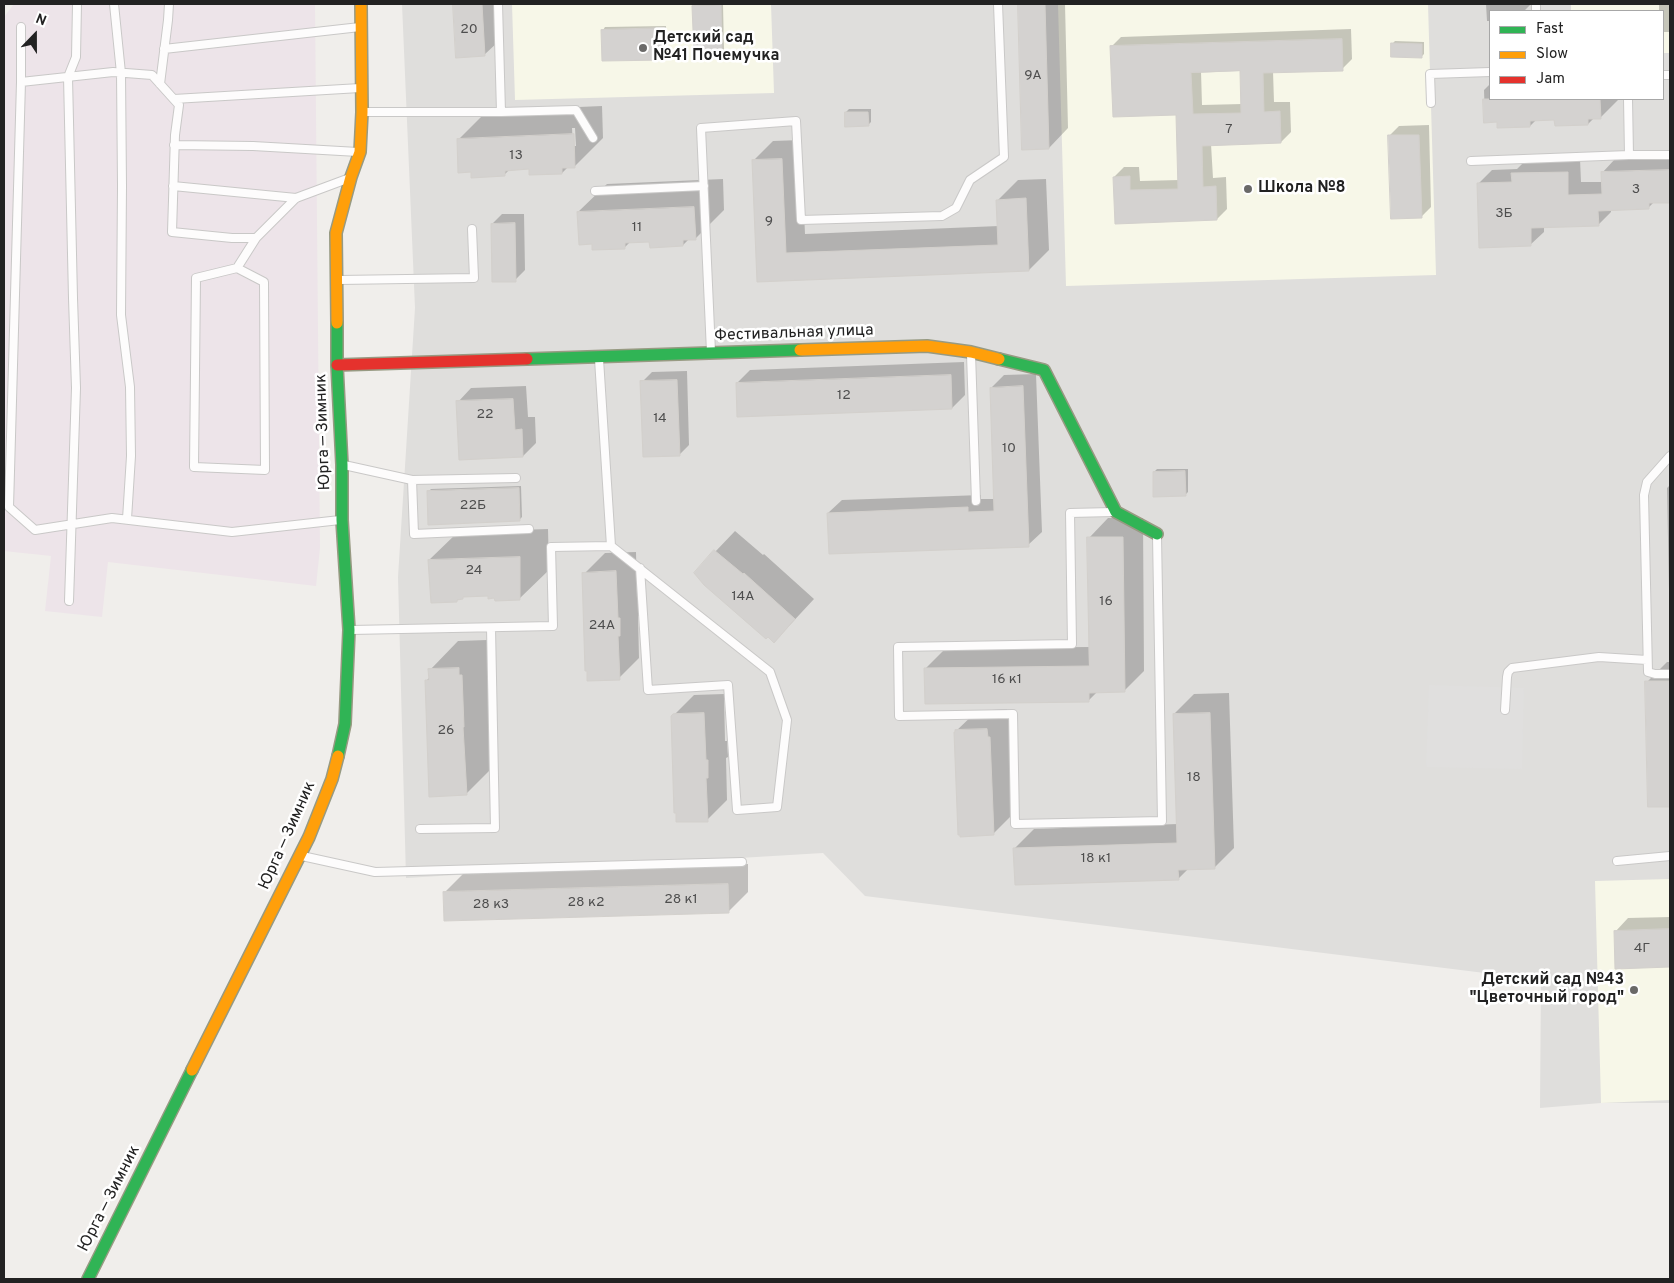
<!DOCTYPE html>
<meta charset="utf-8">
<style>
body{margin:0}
#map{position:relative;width:1674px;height:1283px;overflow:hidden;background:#f0eeeb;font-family:Overpass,sans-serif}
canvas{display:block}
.frame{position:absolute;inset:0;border:5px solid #222;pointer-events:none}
.legend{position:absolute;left:1489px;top:10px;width:175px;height:90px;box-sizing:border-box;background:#fff;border:1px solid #a7a7a7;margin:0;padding:6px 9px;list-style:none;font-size:15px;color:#222}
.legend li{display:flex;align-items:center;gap:10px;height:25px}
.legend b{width:25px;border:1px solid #a7a7a7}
.north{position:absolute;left:10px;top:10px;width:50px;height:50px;-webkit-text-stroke:4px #fff;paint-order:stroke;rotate:22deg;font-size:14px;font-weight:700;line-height:20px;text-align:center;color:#222}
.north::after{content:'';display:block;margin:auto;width:18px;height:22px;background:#222;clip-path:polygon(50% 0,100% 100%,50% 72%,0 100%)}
</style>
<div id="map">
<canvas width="1674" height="1283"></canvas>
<div class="frame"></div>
<ul class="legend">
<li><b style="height:6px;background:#30b455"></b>Fast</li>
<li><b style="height:6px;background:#ff9f0a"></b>Slow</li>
<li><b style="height:6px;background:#e5322d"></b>Jam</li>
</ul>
<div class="north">N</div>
</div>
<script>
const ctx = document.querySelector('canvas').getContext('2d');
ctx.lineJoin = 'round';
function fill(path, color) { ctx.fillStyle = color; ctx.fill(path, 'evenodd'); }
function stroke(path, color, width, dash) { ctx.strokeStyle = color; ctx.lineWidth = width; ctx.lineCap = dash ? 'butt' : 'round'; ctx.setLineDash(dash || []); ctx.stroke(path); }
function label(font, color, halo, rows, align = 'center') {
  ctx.font = font + ' Overpass,sans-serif'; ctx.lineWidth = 5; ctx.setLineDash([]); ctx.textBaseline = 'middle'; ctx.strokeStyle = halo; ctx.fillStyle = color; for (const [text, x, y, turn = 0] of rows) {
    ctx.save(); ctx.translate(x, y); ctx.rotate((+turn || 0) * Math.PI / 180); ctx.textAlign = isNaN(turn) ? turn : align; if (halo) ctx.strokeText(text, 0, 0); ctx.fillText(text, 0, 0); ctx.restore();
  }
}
fill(new Path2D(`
 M402,4H1670V1103H1601L1540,1108L1541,980L865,896L823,853L406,878L398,577L415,308ZM1490,11H1663V99H1490Z`), '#dfdedc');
fill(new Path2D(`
 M14,4H315L320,548L316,586L108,562L102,617L45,611L51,556L4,551V17Z`), '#ede4e9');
fill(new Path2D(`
 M512,4H771L774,93L515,100Z
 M1058,4H1428L1436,275L1066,286Z
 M1571,4H1670V53H1663V11H1571Z
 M1670,879V1100L1601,1103L1595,881Z`), '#f7f7e8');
fill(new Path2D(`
 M1429,685L1524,688L1522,769L1426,767Z`), '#e0dfde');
fill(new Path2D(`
 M455,4H496L498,42L484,55L457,56Z
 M694,4H723L724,50L721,53H695Z
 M1019,4H1065L1068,128L1049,148H1023Z
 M1486,4H1531L1524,11H1490V21H1487Z
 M1659,4H1670V32H1663V11H1659Z
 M666,26L667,56L664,59L603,30L605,27Z
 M1351,29L1352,59L1342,69L1273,71L1274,102H1290L1291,132L1281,142L1211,144L1213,178L1226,177L1227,209L1217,219L1116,222L1114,177L1124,167H1139L1140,181L1179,180L1177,113L1111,47L1121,37ZM1241,70L1242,104L1202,105L1201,71Z
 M1395,41L1424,42V54L1421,57L1392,44Z
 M1490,84V99H1619L1600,118H1594L1588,124L1556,119L1536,120L1530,126L1498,121H1485L1484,90Z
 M602,106L603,138L575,166L568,167L562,173L530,168L510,169L504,175L472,171L458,140L487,111ZM572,128H575L576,146H573Z
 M849,109H871V122L868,125L846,112Z
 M1429,125L1431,207L1421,217L1389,136L1399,126Z
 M801,140L805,234L999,226L998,200L1018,180L1046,179L1049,250L1029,270L758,280L753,161L773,141Z
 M1670,157V201L1654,202L1648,208L1611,209V212L1598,225L1544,226V232L1530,245L1479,183L1492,170L1517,169L1526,160L1580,159L1581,182H1602V173L1615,159Z
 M723,179L724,210L695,239H689L683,245L650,241H631L625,247L593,243L578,212L607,184Z
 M502,214H524L525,270L515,280L492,224Z
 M964,362L965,395L952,408L737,383L750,370Z
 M687,371L689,445L679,455L642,382L652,372Z
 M1036,374L1042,532L1028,545L828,513L842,500L981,495V499H995L991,388L1004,375Z
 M526,386L528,417H535L536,443L523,456L458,402L471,388Z
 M1157,469H1188V492L1185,495L1154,472Z
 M1670,485V642L1667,488Z
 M521,486L522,517L519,520L428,492L431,489Z
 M1108,518H1143L1144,671L1124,691H1098L1088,701L926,668L946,648L1090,647L1089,538Z
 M548,529L549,570L520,598L496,597L489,595L465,596L456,601L429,560L458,532Z
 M735,531L763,555L764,554L814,599L774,642L695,573Z
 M636,552L637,599H639L640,615L638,616L639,658L619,678L584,574L605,553Z
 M487,640V647H490L495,765L466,794L426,681L430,677V670L458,641Z
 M1667,662H1670V806H1649L1647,682Z
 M1229,693L1234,848L1214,868L1188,869L1178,879L1014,849L1034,829L1178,824L1174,714L1194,694Z
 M724,694L725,741H727L728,757L726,758L727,800L707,820L672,717L694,695Z
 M1007,709V718H1009L1013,814L993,834L955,732L977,711Z
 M748,864V892L728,912L444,893L464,873Z
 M1670,917V966L1616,967L1615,932L1628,918Z`), '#0003');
const building = new Path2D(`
 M453,4H482L485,56L456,58Z
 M1018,4H1045L1049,149L1022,150Z
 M721,5L722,54H694L692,6Z
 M664,28L665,60L602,61L601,30Z
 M1342,39L1343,71L1263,73L1264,112L1280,111L1281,143L1202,146L1203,187L1216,186L1217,220L1115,224L1113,177L1130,176V190L1178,189L1176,115L1113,117L1110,46ZM1240,71L1241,113L1193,114L1191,73Z
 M1391,43L1422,44V58L1391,57Z
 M1483,99H1600L1601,119H1588V125L1555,126L1554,120L1530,121V127L1497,128V122L1484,123Z
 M845,112H868L869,126L845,127Z
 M574,134L575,168H562V174L529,175V169L505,171V176L471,178V172L458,173L457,139Z
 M1388,135H1419L1422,218L1391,219Z
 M782,159L786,253L998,245L996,200L1026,198L1029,271L757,282L752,160Z
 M1670,170V203H1649V209L1598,211L1599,226L1531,228V246L1479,248L1477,183L1512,182L1511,173L1568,172V195L1602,194L1601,172Z
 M694,207L696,240H683V246L650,248L649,242L625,243V249L592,250V244L579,245L577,212Z
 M515,223L516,282H492L491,224Z
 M951,375L952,409L737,417L736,383Z
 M677,380L680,456L643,457L640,381Z
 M1023,386L1029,547L829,554L827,513L968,507V512L994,511L990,388Z
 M513,399L515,430L522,429L523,457L459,460L456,401Z
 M1185,471L1186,496L1153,497V472Z
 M519,488L520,521L428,525L427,491Z
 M1087,537H1123L1125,692L1089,693V702L925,704L924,668L1089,666Z
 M714,550L743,574L744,573L795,619L774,643L768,637L766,639L704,585L694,573Z
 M520,557V600L495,601L494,598L488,599V596L463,597V599L457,600V602L431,603L428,560Z
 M616,571L618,618H620V636H618L620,680L587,681V671H585L582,573Z
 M459,668V675H462L464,727H463L467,795L429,797L425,680H429L428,669Z
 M1645,681H1670V807H1648Z
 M704,713L706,760H708V778H706L708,822H676V813H674L671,716L673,714Z
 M1210,713L1215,869L1178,870L1179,880L1015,885L1013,848L1177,843L1173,714Z
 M987,729L988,737H990L994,835L960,837V835H958L954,732H955V730Z
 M728,884L729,913L444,921L443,892Z
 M1670,929V967L1615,969L1614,931Z`);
fill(building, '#d4d2d0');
stroke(building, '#d3d0cc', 1);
const lane = new Path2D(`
 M114,4L121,73L122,186L121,315L130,387L131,456L127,519
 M498,4L501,112L576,110L593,138
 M1536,4V11
 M21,27V82
 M164,49L360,27
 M1663,75H1670
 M160,84L168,20L169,4
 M174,99L360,88
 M1431,103L1430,74L1490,72
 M364,112H501
 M174,145L253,146L358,152
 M1629,155H1670
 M1471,161L1629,155L1628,99
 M173,186L296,198
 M595,191L704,186
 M237,268L264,282L265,470L194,467L196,278L237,268L256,238
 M339,280L474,278L472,229
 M711,352L701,128L796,121L801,220L942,216L956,208L970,180L1004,157L998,4
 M971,354L976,501
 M599,359L611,546L770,672L787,720L777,807L737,810L728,685L648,690L640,568
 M1670,456L1647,482L1644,495L1648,672L1655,674H1670
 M344,465L412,480L516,478
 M412,480L414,534L529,529
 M1113,512L1070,513L1072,644L898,647L899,716L1013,714L1015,824L1162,821L1157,536
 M340,520L232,532L112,518L35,530L9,507L21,82L113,72L152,75L179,105L175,135L172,232L232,238H256L296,198L347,179
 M69,601L76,388L73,298L68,77L76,57L77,4
 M351,630L553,626L551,547L611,546
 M1505,710L1507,677L1508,672L1512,668L1599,657L1647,660
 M420,829L495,828L491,628
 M302,856L375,872L742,862
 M1617,861L1670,856`);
const fast = new Path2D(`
 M337,323V365L342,465V520L349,630L345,724L338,756
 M527,359L800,350
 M999,359L1044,370L1116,512L1157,534
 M88,1279L192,1070`);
const slow = new Path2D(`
 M337,323L336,233L351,177L360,152L362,112L361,4
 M800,350L927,346L971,352L999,359
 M192,1070L309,837L332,779L338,756`);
const jam = new Path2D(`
 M337,365L527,359`);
stroke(lane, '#c9c8c7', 10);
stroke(fast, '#979a82', 14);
stroke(slow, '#979a82', 14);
stroke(jam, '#979a82', 14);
stroke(lane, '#fdfcfc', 8);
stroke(fast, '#30b455', 11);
stroke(slow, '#ff9f0a', 11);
stroke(jam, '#e5322d', 11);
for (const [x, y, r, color] of [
 [643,48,5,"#6a6968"],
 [1248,189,5,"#6a6968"],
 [1634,990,5,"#6a6968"]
]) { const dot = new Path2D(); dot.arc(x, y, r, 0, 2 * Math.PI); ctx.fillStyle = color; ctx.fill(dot); stroke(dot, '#fff', 2); }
label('14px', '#4e4e4e', null, [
 ["20",469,30],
 ["9А",1033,76],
 ["7",1229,130],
 ["13",516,156],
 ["3",1636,190],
 ["3Б",1504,214],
 ["9",769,222],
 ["11",637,228],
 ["12",844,396],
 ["22",485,415],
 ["14",660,419],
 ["10",1009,449],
 ["22Б",473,506],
 ["24",474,571],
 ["14А",743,597],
 ["16",1106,602],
 ["24А",602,626],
 ["16 к1",1007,680],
 ["26",446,731],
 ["18",1194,778],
 ["18 к1",1096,859],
 ["28 к1",681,900],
 ["28 к2",586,903],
 ["28 к3",491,905],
 ["4Г",1642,949]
]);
label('bold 16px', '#222', '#fff', [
 ["Детский сад",653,39],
 ["№41 Почемучка",653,57],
 ["Школа №8",1258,189],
 ["Детский сад №43",1624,981,"right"],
 ["\"Цветочный город\"",1624,999,"right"]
], 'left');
label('16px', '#222', '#fff', [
 ["Фестивальная улица",794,334,-2],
 ["Юрга — Зимник",324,432,-92],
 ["Юрга — Зимник",288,836,-66],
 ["Юрга — Зимник",110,1199,-63]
]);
</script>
